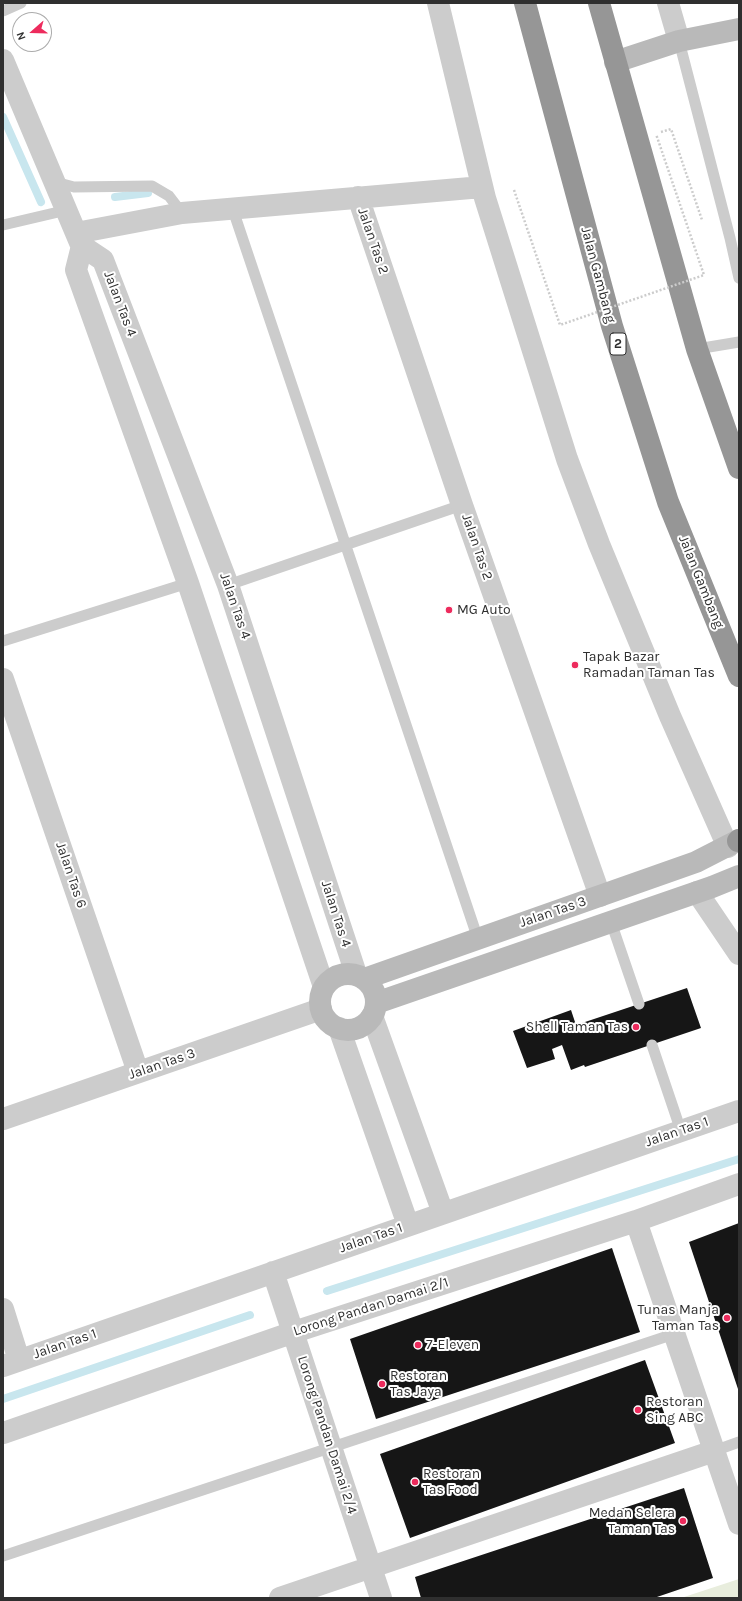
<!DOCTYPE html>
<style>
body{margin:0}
#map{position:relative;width:742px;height:1601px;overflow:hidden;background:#fff;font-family:Karla,sans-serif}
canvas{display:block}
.frame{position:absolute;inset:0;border:4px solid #2f2f2f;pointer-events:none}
.north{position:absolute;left:12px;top:12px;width:40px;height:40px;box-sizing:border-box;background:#fff;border:1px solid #acacac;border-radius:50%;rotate:250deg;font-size:11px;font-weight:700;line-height:16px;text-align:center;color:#2f2f2f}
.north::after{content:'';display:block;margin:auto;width:14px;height:18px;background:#ed2b5d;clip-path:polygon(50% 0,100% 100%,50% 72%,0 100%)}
</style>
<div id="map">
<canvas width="742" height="1601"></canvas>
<div class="frame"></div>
<div class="north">N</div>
</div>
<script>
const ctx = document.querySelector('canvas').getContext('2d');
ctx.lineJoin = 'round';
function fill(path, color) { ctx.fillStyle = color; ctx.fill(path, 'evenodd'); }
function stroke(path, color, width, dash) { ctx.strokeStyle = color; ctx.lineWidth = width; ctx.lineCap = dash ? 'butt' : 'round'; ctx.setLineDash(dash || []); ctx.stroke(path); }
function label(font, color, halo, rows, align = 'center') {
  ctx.font = font + ' Karla,sans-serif'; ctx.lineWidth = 4; ctx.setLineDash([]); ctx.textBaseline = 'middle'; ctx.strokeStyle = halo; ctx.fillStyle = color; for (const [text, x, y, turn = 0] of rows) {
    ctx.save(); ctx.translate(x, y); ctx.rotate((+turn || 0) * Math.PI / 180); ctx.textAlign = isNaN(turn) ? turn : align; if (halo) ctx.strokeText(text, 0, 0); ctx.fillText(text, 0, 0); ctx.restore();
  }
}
fill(new Path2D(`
 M739,1579V1598H681Z`), '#e8eddd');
stroke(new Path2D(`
 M3,117L41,202
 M115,197L148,193
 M327,1291L739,1159
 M3,1399L250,1315`), '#c8e6ee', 8);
fill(new Path2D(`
 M687,988L701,1028L585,1067L584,1065L571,1070L562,1045L552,1049L555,1059L527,1068L513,1031L571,1010L576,1025Z
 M739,1223V1392L689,1242Z
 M612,1248L640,1332L376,1419L350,1339Z
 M645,1360L675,1443L410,1538L380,1454Z
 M684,1488L713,1578L654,1598H421L415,1577Z`), '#161616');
stroke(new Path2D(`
 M661,132L671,129L702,220`), '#ccc', 2.5, [2, 2]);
stroke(new Path2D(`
 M3,11L21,3
 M679,41L730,238L739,278
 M55,182L74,187L152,186L169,196L182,213
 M233,210L478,939
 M3,225L67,210
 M697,349L739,342
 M228,585L462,505
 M3,641L188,583
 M611,922L639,1004
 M652,1045L681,1131
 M714,1451L739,1442
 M3,1556L674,1334`), '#ccc', 11);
stroke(new Path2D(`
 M438,3L485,198L567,459L599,544L670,716L728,847
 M668,3L679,41
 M3,60L81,245
 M358,197L462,505L600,896
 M76,233L182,213L482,187
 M82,246L103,260L228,585L356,974
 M82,246L76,270L188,583L324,987
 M3,679L138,1072
 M697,892L739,954
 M372,1016L443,1213
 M339,1028L408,1225
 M3,1119L321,1009
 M636,1221L739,1524
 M273,1272L381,1598
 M3,1309L19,1360
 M3,1366L739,1111
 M3,1433L294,1332L636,1221L739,1184
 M280,1598L714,1451`), '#ccc', 22);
stroke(new Path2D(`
 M615,62L679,41L739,29
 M320 1002a28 28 0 1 1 56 0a28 28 0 1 1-56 0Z
 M364,979L696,862L739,840
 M376,1003L712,887L739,876`), '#b9b9b9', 22);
stroke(new Path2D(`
 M525,3L612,326L668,502L739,676
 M599,3L697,349L739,468
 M738,841L739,840`), '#969696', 22);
stroke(new Path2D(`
 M514,190L560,325L704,275L656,134`), '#ccc', 2.5, [2, 2]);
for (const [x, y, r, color] of [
 [449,610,4,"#ed2b5d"],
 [575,665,4,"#ed2b5d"],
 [636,1027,4,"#ed2b5d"],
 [727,1318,4,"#ed2b5d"],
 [418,1345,4,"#ed2b5d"],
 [382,1384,4,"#ed2b5d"],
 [638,1410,4,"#ed2b5d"],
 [415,1482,4,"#ed2b5d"],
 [683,1521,4,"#ed2b5d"]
]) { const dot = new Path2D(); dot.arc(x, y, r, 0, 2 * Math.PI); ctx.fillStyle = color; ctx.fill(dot); stroke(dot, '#fff', 1.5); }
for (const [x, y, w] of [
 [618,344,16]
]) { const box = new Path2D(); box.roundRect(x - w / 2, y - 11, w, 22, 3); ctx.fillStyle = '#fff'; ctx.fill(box); stroke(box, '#2f2f2f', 1); }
label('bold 13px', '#2f2f2f', null, [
 ["2",618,344]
]);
label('14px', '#2f2f2f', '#fff', [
 ["Jalan Tas 2",373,241,71],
 ["Jalan Gambang",598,275,75],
 ["Jalan Tas 4",120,304,69],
 ["Jalan Tas 2",477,547,71],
 ["Jalan Gambang",701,582,68],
 ["Jalan Tas 4",235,606,71],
 ["Jalan Tas 6",71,875,71],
 ["Jalan Tas 3",553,912,-19],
 ["Jalan Tas 4",336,914,72],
 ["Jalan Tas 3",162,1064,-19],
 ["Jalan Tas 1",677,1132,-19],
 ["Jalan Tas 1",371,1238,-19],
 ["Lorong Pandan Damai 2/1",371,1307,-18],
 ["Jalan Tas 1",65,1344,-19],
 ["Lorong Pandan Damai 2/4",327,1435,72]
]);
label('14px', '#2f2f2f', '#fff', [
 ["MG Auto",457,610],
 ["Tapak Bazar",583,657],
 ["Ramadan Taman Tas",583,673],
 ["Shell Taman Tas",628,1027,"right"],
 ["Tunas Manja",719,1310,"right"],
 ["Taman Tas",719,1326,"right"],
 ["7-Eleven",426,1345],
 ["Restoran",390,1376],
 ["Tas Jaya",390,1392],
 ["Restoran",646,1402],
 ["Sing ABC",646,1418],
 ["Restoran",423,1474],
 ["Tas Food",423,1490],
 ["Medan Selera",675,1513,"right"],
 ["Taman Tas",675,1529,"right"]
], 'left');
</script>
